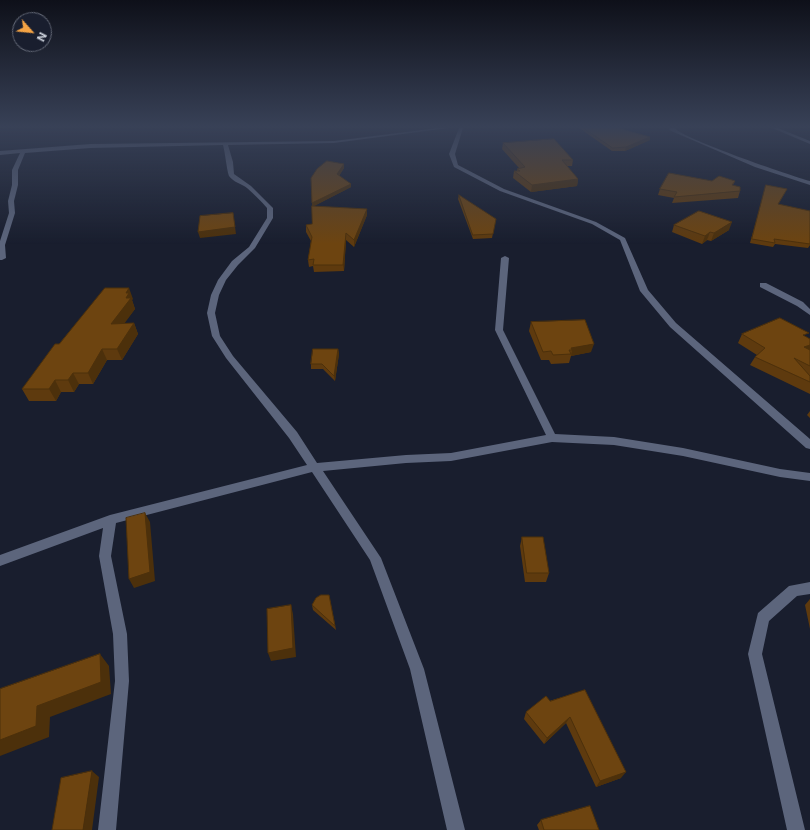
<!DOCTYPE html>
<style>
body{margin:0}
#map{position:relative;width:810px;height:830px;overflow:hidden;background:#191e2e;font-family:Inter,sans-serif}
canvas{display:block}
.north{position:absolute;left:12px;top:12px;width:40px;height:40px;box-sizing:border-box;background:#191e2e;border:1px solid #626775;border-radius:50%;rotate:117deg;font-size:11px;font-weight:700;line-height:16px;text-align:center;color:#d0d5df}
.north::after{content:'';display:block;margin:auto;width:14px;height:18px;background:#f4a344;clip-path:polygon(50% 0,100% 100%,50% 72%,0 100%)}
</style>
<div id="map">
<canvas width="810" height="830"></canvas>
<div class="north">N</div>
</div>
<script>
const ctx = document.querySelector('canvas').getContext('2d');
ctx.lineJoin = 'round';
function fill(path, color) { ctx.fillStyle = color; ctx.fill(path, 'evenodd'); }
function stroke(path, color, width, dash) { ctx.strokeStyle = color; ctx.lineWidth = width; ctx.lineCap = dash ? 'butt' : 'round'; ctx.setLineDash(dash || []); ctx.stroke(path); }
fill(new Path2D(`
 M437,128H449L334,143L228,145L233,162L234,174L251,186L273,208V218L255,248L238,265L226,280L219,295L215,313L220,336L233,356L297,432L317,463L406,455L451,453L546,435L495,330L501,258L505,256L509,258L503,330L555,434L614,437L683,448L780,469L810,473V481L780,477L683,456L614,445L552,442L451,461L406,463L323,471L381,558L424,669L465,830H447L410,669L370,560L312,472L116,523L111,556L127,634L129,681L116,830H98L115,681L113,634L99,556L103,528L0,566V555L110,515L307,465L289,438L226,358L212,336L207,313L211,295L218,280L232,261L249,247L267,218V208C261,201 254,194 247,188C242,184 233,182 229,176C227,172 225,152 223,145L90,148L25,153L18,170V185L14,201L15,213L5,245L6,258L2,260H0V241L9,213L8,201L12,185V170L20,153L0,155V151L90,144L334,141Z
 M459,128H463L455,154L458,165L504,189L596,222L625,238L648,290L676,323L810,439V449L806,448L670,327L640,291L620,240L592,224L500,191L454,167L449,154Z
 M670,128H675C681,138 791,176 810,181V185L755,167L669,130Z
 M772,128H778L810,141V144Z
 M760,283H766L803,302L810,309V315L797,306L760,287Z
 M810,582V594L797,596L769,621L762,654L805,830H787L748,654L758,613L789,586Z`), '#5c657c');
fill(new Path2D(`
 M579,128H618L650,137V140L625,151H612Z
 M503,143L573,160L572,166H567L578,179L577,186L531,192L513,178L514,171H517V169L519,168L502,149Z
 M344,164V168L339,176L351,184V187L314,206L367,215L354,247L346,240L344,271L314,272L313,266L309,267L308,260L311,241L306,232V225L312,224V203Z
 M712,181H735L733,185L740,191L738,198L672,203L674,198L658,195L660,189Z
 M766,185L787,189L778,205L810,211V245L808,248L775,244L773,247L750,243L765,189Z
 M459,195L495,223L492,238L473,239L458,199Z
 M674,225L729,230L711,241L707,240L702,244L672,232Z
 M133,299L132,300L135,309L124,323H134L138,334L122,360H107L93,384H79L74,392H61L56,401H29L22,389L59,344Z
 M531,322L591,352L571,356L569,363L551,364L549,360H541L529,331Z
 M742,334L806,337L810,339V394L750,365L755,357L757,355L738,343Z
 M338,349L339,354L335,381L323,369H311V364Z
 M810,411V418L807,415Z
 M522,537L549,573L546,582H525L520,546Z
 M329,595L336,630L313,610L312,605Z
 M810,599V629L805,605Z
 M585,690L621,778L596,787L566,723L544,744L524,719L526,712L550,701Z
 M541,820L599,830H539L537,825Z`), '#5e3a0e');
fill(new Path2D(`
 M650,137V140L625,151L626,147Z
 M344,164V168L337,178V174Z
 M578,179L577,186L531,192L532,185Z
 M351,184V187L312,207V203Z
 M367,209V215L354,247V240Z
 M233,213L236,234L200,238L198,232Z
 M732,222L729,230L711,241L714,233Z
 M710,232L707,240L702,244L705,236Z
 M346,233V240L344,271L343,265Z
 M129,288L133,299L132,300L135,309L116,335L111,324L126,298V293Z
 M134,323L138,334L122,360L117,349Z
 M594,344L591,352L571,356L572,350L571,348Z
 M810,345V351L804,347Z
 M102,349L107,360L93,384L88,373Z
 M338,349L339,354L335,381L334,376Z
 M73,373L79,384L74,392L68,380Z
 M55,380L61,392L56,401L49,389Z
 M145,513L150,522L155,581L134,588L129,579Z
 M291,605L293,614L296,657L271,661L268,653Z
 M100,654L109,666L111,694L50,717L49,737L0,756V740L37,706Z
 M570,717L566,723L544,744L547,738Z
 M92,771L99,777L92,830H83Z
 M626,772L621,778L596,787L600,781Z`), '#4c300b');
const building = new Path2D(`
 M584,128H618L650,137L626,147L613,148Z
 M554,139L573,160H562L578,179L532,185L514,171H520L517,169L525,167L503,143Z
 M327,161L344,164L337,174L351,184L312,203L311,178L317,169Z
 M669,173L712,181L719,176L735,181L732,185L740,187V191L674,197L677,192L660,189Z
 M766,185L787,189L778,204L810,211V244L774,239L775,243L752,239Z
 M459,195L496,219L493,234L473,235Z
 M312,206L367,209L354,240L346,233L343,265H313L314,259L308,260L312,237L306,225L312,224Z
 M699,211L732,222L714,233L710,232L705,236L674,225Z
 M233,213L235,227L198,232L200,216Z
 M105,288H129L126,293H129L126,298H131L111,324L134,323L117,349H102L88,373H73L68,380H55L49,389H22L55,344H59Z
 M780,318L809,333L803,335L810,339V345L804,347L810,350V366L794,358L810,376V382L755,357L765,348L742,334Z
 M585,320L594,344L571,348L572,350H569L571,354L553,355L551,351L543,352L531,322Z
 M313,349H338L334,376L322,364H311Z
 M145,513L150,572L129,579L126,518Z
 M522,537H543L549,573H527Z
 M321,595H329L335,626L312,605L316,598Z
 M291,605L293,648L268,653L267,609Z
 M100,654L101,682L37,706L36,726L0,740V689Z
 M585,690L626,772L600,781L570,717L547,738L526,712L546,696L550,701Z
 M92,771L83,830H52L61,778Z
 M590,806L599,830H544L541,820Z`);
fill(building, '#6d4410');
stroke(building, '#4c300b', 1);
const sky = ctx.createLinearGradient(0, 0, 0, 244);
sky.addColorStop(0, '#0e1019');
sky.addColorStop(0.52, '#384157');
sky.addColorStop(1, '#38415700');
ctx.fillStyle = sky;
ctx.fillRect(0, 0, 810, 244);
</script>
